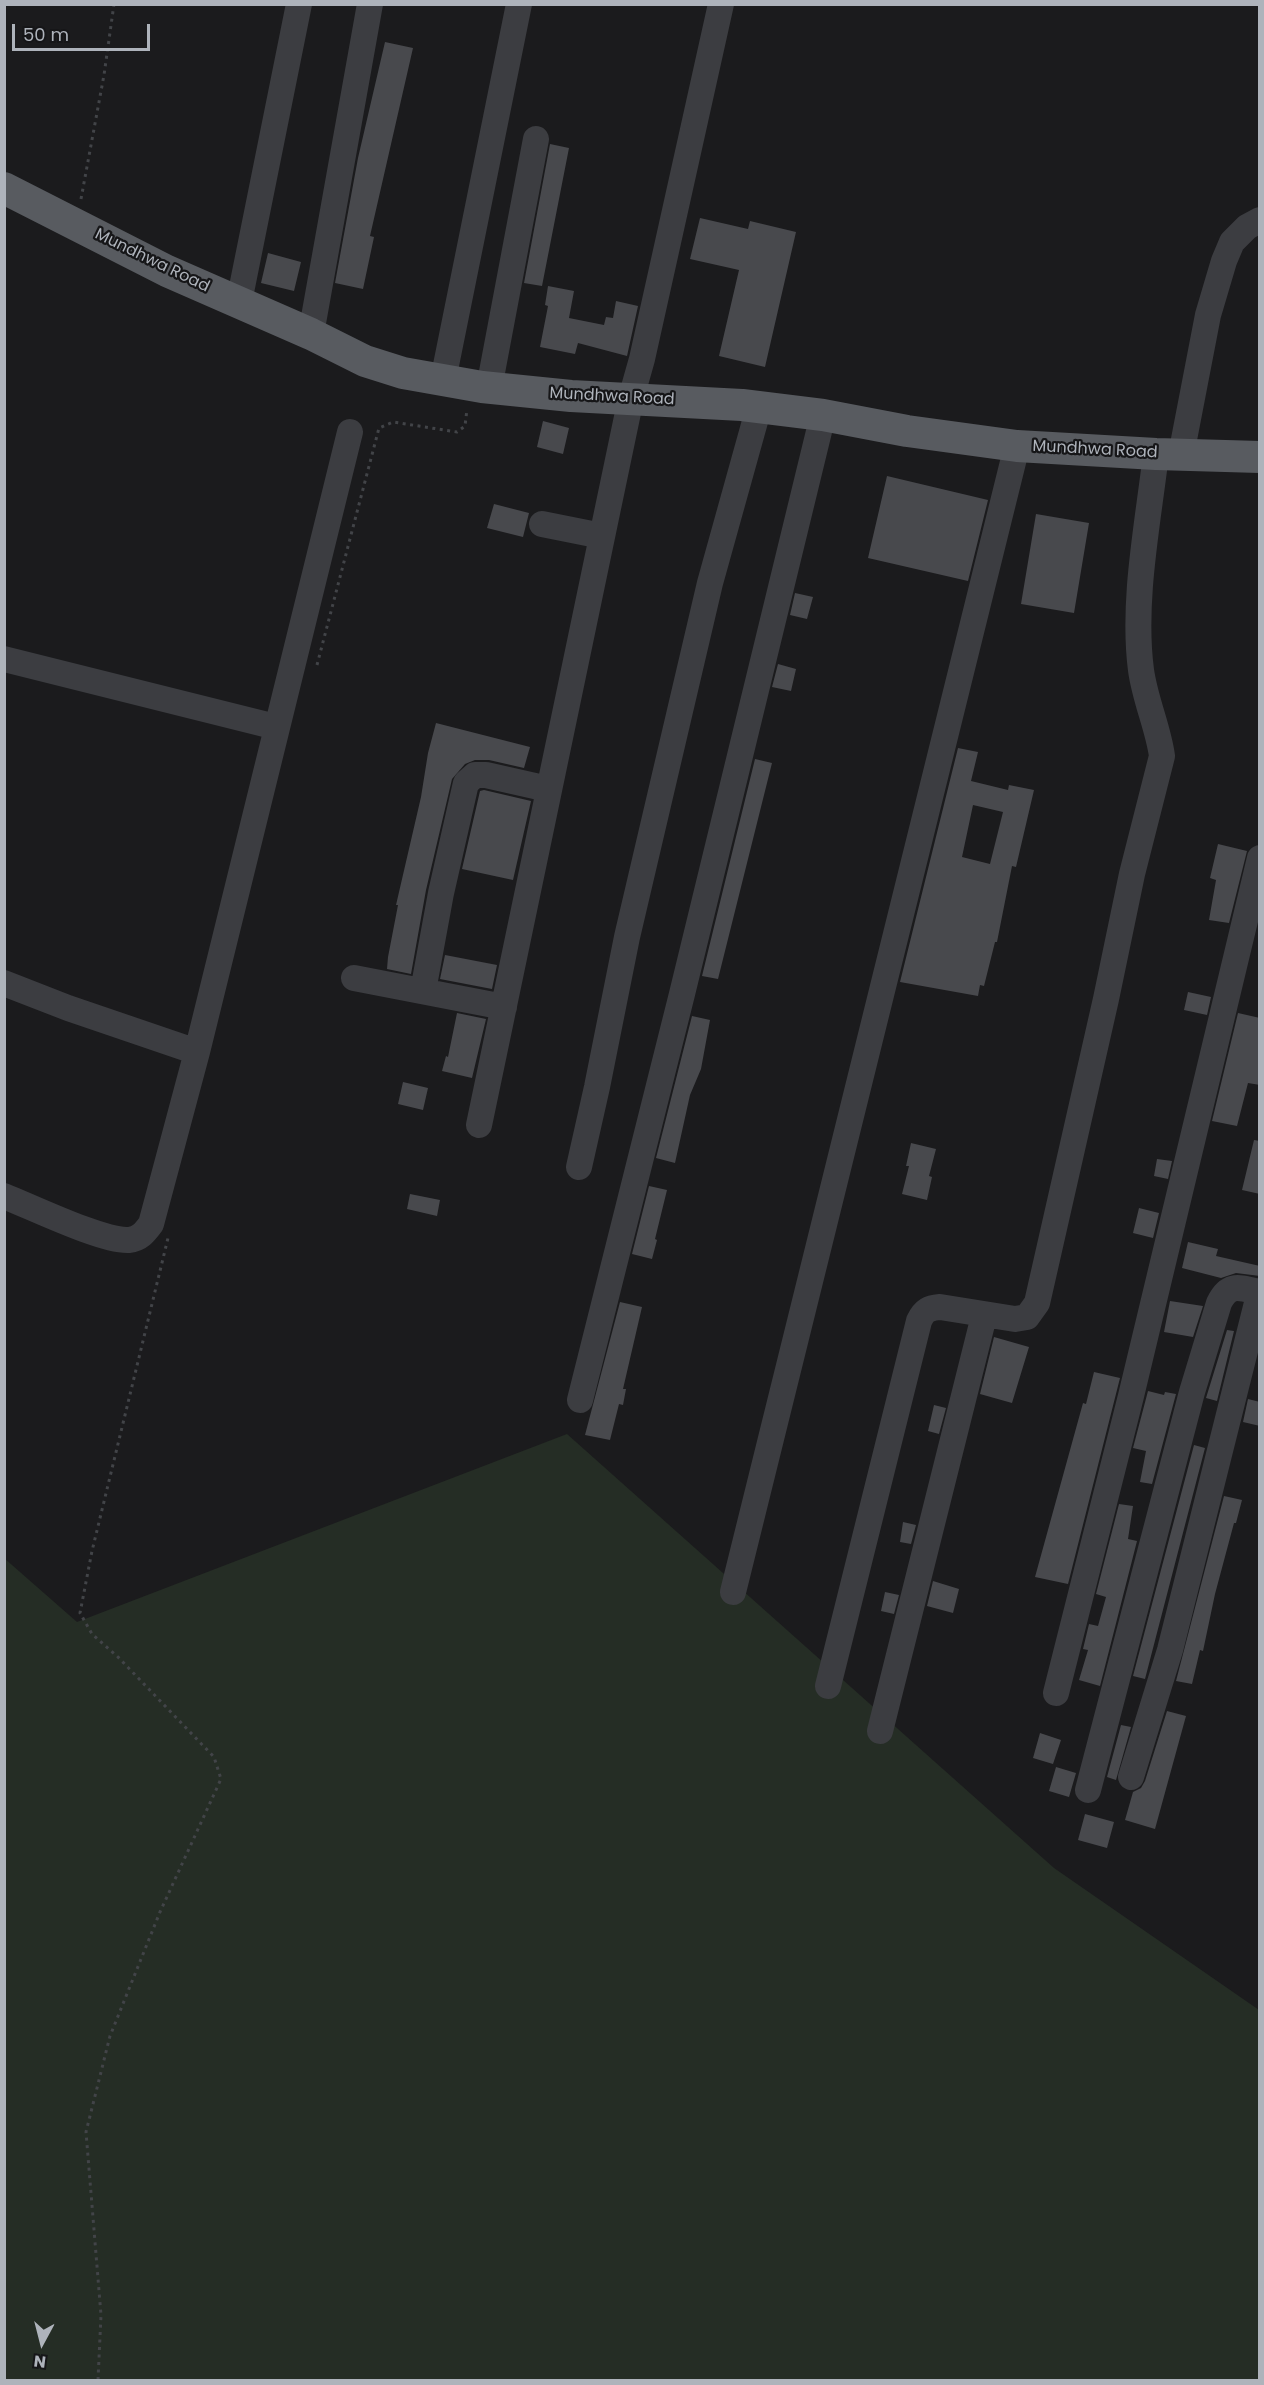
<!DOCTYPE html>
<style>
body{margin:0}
#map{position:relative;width:1264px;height:2385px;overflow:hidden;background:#1b1b1d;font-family:Poppins,sans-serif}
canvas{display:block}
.frame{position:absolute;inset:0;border:6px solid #aeb3bb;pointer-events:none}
.north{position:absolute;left:12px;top:2313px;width:60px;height:60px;-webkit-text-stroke:4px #161618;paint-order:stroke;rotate:187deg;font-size:16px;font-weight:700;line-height:24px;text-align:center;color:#aeb3bb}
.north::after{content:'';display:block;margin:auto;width:21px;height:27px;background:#aeb3bb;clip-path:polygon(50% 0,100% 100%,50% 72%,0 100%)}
.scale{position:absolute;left:12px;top:24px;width:138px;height:27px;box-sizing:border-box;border:3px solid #aeb3bb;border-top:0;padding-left:8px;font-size:18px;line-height:21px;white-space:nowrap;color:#aeb3bb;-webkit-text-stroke:4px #161618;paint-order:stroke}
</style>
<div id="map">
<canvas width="1264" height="2385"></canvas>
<div class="frame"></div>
<div class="north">N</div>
<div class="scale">50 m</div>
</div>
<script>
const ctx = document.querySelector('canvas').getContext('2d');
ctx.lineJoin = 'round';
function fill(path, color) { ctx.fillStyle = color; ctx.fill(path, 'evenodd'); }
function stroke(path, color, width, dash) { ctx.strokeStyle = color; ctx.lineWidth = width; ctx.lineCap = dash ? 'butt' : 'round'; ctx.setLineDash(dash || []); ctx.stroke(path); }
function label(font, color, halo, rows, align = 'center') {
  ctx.font = font + ' Poppins,sans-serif'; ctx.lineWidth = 4.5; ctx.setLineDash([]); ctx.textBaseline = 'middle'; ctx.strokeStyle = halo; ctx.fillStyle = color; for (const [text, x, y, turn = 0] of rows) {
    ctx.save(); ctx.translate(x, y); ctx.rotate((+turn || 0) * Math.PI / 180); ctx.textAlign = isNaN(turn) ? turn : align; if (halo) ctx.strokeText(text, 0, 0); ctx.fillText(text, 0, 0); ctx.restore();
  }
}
fill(new Path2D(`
 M567,1434L1054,1868L1259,2010V2380H5L4,1558L77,1622Z`), '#252d25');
fill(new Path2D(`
 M385,42L413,48L370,236L374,237L363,289L335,283L358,158Z
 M550,144L569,148L542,286L524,283Z
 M700,218L748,229L750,221L796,232L765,367L719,356L739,270L690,259Z
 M268,253L301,262L294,291L261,283Z
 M548,286L574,291L569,318L604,325L606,317L613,318L616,301L638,306L627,356L578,343L575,354L540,347L548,306L545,305Z
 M543,421L569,428L563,454L537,447Z
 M887,476L988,500L968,581L868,558Z
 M494,504L529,513L523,537L487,528Z
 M1036,514L1089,523L1074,613L1021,604Z
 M795,593L813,597L807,619L790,615Z
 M778,664L796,669L791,691L772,687Z
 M436,723L530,747L524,768L489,760H475L465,764L452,779L426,890L411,974L387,969L388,957L398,905H396L421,797L428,753Z
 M958,748L978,752L971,781L1008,790L1009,785L1034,790L1016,867L1012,866L997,942H995L984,986L980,985L978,996L900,982ZM973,805L1003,812L990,864L962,857Z
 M755,759L772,763L718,979L702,976Z
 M484,790L531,801L513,880L462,869L480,791Z
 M1218,844L1247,851L1229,923L1209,920L1216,880L1210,878Z
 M445,955L497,965L492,989L440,979Z
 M1188,992L1211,997L1207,1015L1184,1010Z
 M457,1013L486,1019L472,1078L442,1071L446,1056L448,1057Z
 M1238,1013L1260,1018V1085L1248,1083L1237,1126L1212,1121Z
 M692,1016L710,1020L701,1069L690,1095L675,1163L656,1158Z
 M403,1082L428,1088L423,1110L398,1104Z
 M1254,1140L1260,1141V1194L1242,1190Z
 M911,1143L936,1149L929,1176L932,1177L927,1200L902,1194L909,1166H906Z
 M1157,1159L1172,1161L1168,1179L1154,1176Z
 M649,1186L667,1190L655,1239L657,1240L652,1259L632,1254Z
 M410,1194L440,1200L437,1216L407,1209Z
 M1139,1208L1159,1213L1153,1238L1133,1233Z
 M1188,1242L1218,1249L1216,1256L1260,1266V1276L1236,1273L1221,1278L1182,1268Z
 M1170,1301L1203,1306L1193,1337L1164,1332Z
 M620,1302L642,1307L623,1389H626L623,1405L619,1404L610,1440L585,1435Z
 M1227,1330L1234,1331L1217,1401L1206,1398Z
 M994,1337L1029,1347L1012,1403L980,1394Z
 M1094,1372L1120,1378L1068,1584L1035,1577L1083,1403L1086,1404Z
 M1148,1391L1164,1395L1165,1392L1176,1394L1152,1484L1140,1482L1146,1451L1133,1448Z
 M1248,1399L1260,1402V1426L1243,1422Z
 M934,1405L946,1408L939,1434L928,1431Z
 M1194,1445L1205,1448L1145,1679L1133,1676Z
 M1224,1496L1242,1500L1236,1523H1234L1215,1594L1203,1651L1200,1650L1192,1684L1176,1681Z
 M1119,1504L1133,1506L1128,1539L1137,1541L1100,1686L1079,1680L1088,1650L1083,1649L1089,1624L1098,1626L1106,1597L1096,1594Z
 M903,1522L916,1525L911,1544L900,1542Z
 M933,1581L959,1589L953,1613L927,1606Z
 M885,1592L899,1595L894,1614L881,1611Z
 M1167,1711L1186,1716L1155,1829L1125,1820L1133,1792L1141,1788L1145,1781Z
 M1121,1725L1131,1727L1116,1780L1107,1777Z
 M1040,1733L1061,1740L1053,1764L1033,1758Z
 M1056,1767L1076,1773L1069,1797L1049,1791Z
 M1085,1814L1114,1822L1107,1848L1078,1840Z`), '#48494d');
stroke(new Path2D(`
 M81,199L104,75L114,4
 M317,665L379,428L393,422L457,432L465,426L467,409
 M98,2380L101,2315L86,2132L110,2036L160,1912L221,1779L214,1757L118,1657L92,1634L80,1613L92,1551L168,1238`), '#424448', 3, [3, 4.5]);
stroke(new Path2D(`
 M239,302L299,4
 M311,334L370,4
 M443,380L519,4
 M489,388L536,139
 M1181,455L1208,315L1224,261L1232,242L1247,227L1260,220
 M542,524L602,536
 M4,659L276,727
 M354,978L504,1007
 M4,983L68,1008L197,1052
 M423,991L441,893L466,783L475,775H486L548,789
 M479,1125L631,398L642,359L721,4
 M579,1167L597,1087L627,937L710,583L759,407
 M4,1196C32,1207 104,1242 129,1240C140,1239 145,1232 151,1224L197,1052L350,432
 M580,1400L682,994L823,415
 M733,1592L1017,446
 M828,1686L919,1321C924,1310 929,1308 940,1307L1015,1319L1027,1317L1037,1303L1106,999L1132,874L1162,756C1158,727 1145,700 1141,670C1132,601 1148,523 1156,454
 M1056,1693L1131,1396L1260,858
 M880,1731L984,1316
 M1131,1777L1170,1650L1260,1291
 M1088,1790L1192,1392L1219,1303C1229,1282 1240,1288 1259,1292`), '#3c3d41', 26);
stroke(new Path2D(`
 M4,188L167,271L311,334L365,361L403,373L482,387L571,396L742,405L823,415L907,431L1017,446L1156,454L1260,457`), '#585b60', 32);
label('16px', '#aeb3bb', '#161618', [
 ["Mundhwa Road",152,261,26],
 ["Mundhwa Road",612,397,3],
 ["Mundhwa Road",1095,450,3]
]);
</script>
